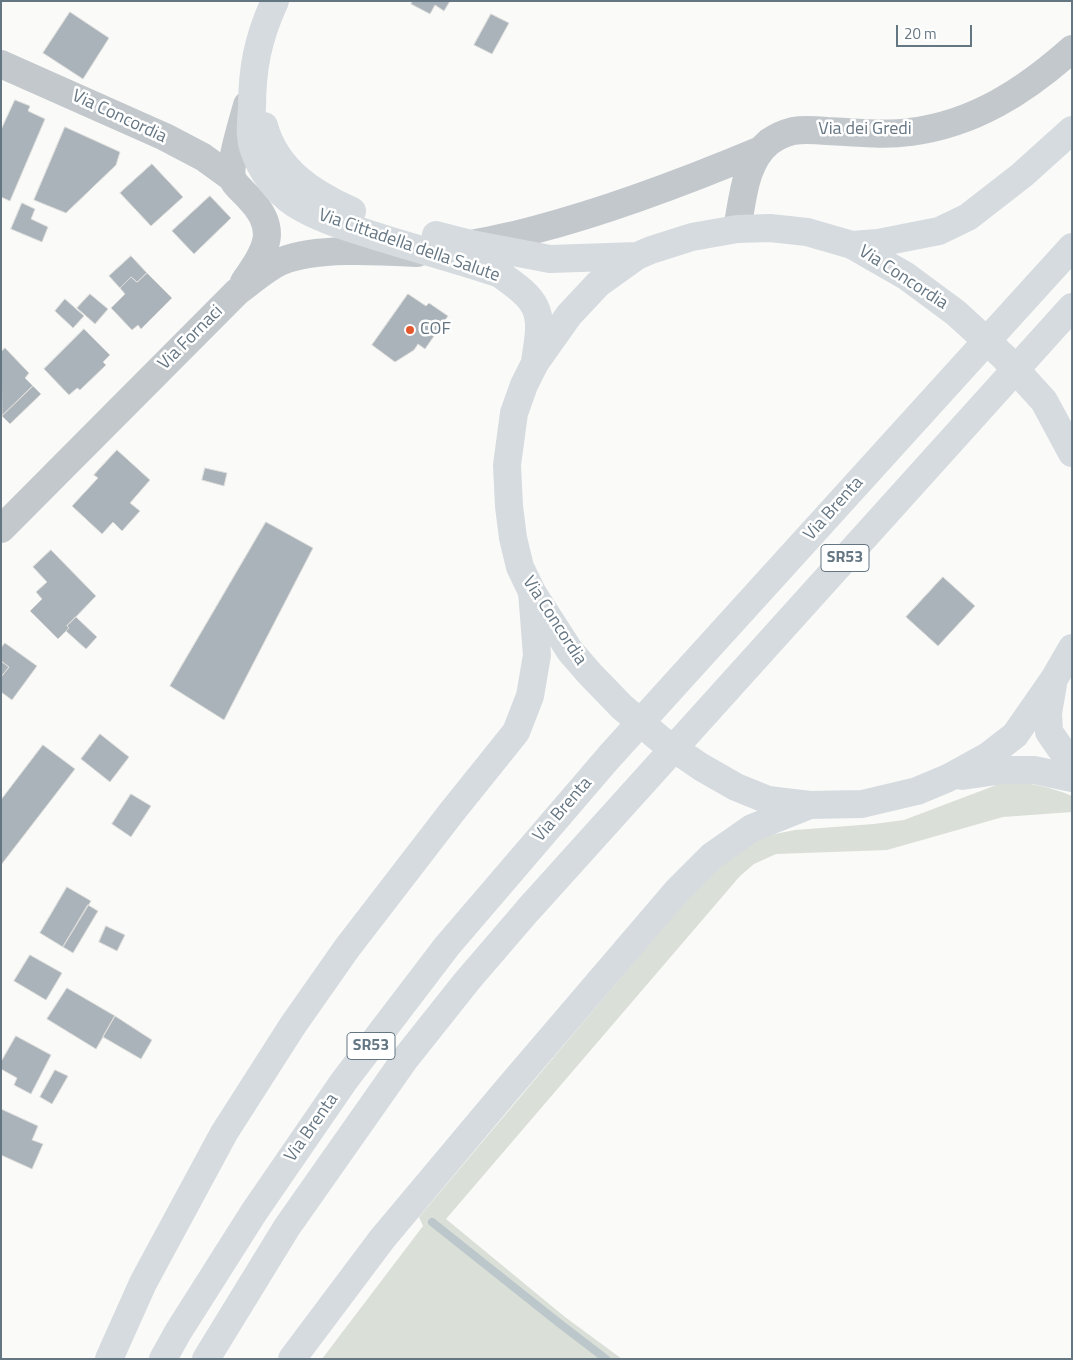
<!DOCTYPE html>
<style>
body{margin:0}
#map{position:relative;width:1073px;height:1360px;overflow:hidden;background:#fafaf8;font-family:"Titillium Web",sans-serif}
canvas{display:block}
.frame{position:absolute;inset:0;border:2px solid #657683;pointer-events:none}
.scale{position:absolute;left:896px;top:25px;width:76px;height:22px;box-sizing:border-box;border:2px solid #657683;border-top:0;padding-left:6px;font-size:15px;line-height:18px;white-space:nowrap;color:#657683;-webkit-text-stroke:4px #fff;paint-order:stroke}
</style>
<div id="map">
<canvas width="1073" height="1360"></canvas>
<div class="frame"></div>
<div class="scale">20 m</div>
</div>
<script>
const ctx = document.querySelector('canvas').getContext('2d');
ctx.lineJoin = 'round';
function fill(path, color) { ctx.fillStyle = color; ctx.fill(path, 'evenodd'); }
function stroke(path, color, width, dash) { ctx.strokeStyle = color; ctx.lineWidth = width; ctx.lineCap = dash ? 'butt' : 'round'; ctx.setLineDash(dash || []); ctx.stroke(path); }
function label(font, color, halo, rows, align = 'center') {
  ctx.font = font + ' "Titillium Web",sans-serif'; ctx.lineWidth = 5; ctx.setLineDash([]); ctx.textBaseline = 'middle'; ctx.strokeStyle = halo; ctx.fillStyle = color; for (const [text, x, y, turn = 0] of rows) {
    ctx.save(); ctx.translate(x, y); ctx.rotate((+turn || 0) * Math.PI / 180); ctx.textAlign = isNaN(turn) ? turn : align; if (halo) ctx.strokeText(text, 0, 0); ctx.fillText(text, 0, 0); ctx.restore();
  }
}
fill(new Path2D(`
 M1007,781C1030,783 1051,787 1072,796V812L1003,817L887,850L776,854L754,864L740,876L446,1219L565,1317L622,1359H322L423,1226L419,1217L710,872L747,844L770,835L795,830L874,824L904,820Z`), '#dadfd7');
stroke(new Path2D(`
 M432,1222L559,1323L606,1359`), '#bbc7cb', 8);
const building = new Path2D(`
 M413,1H450L444,11L435,5L430,14L411,4Z
 M70,12L109,38L83,79L43,53Z
 M491,14L509,23L492,54L474,45Z
 M15,100L30,106L28,111L45,119L10,201L1,197V130Z
 M65,127L120,152L116,165L66,213L34,200Z
 M152,164L183,197L151,226L120,193Z
 M210,196L231,218L194,254L172,231Z
 M22,203L35,209L31,219L48,227L42,242L11,229Z
 M131,256L147,273L137,282L131,277L120,288L109,276Z
 M147,273L172,298L141,329L138,325L132,330L111,308L125,294L120,288L131,277L137,282Z
 M90,294L108,309L95,324L77,308Z
 M408,294L426,306L429,303L448,316L425,349L418,344L414,350L395,362L372,345Z
 M65,299L84,316L73,328L55,311Z
 M84,329L110,355L103,362L106,365L80,390L77,388L69,395L44,369Z
 M5,348L29,373L25,378L33,386L2,416L1,352Z
 M33,386L41,394L10,424L2,416Z
 M117,450L150,480L130,503L140,511L122,531L113,522L102,534L72,506L98,478L94,475Z
 M205,468L227,473L224,486L202,480Z
 M266,522L313,548L224,720L170,686Z
 M51,550L96,596L67,626L69,628L58,639L30,611L42,599L36,592L47,582L33,567Z
 M943,577L975,606L938,646L906,617Z
 M76,617L97,637L86,649L66,631L69,628L67,626Z
 M5,643L37,666L12,700L1,692V677L9,667L1,661V648Z
 M1,661L9,667L1,677Z
 M100,734L129,757L110,782L81,759Z
 M43,745L75,769L1,865V800Z
 M131,794L151,806L131,837L112,824Z
 M67,887L91,901L63,947L40,933Z
 M88,905L98,911L73,953L63,947Z
 M106,926L125,935L117,951L99,942Z
 M30,955L62,973L46,1000L14,981Z
 M67,988L115,1016L96,1049L47,1019Z
 M115,1016L152,1040L141,1059L103,1037Z
 M16,1036L51,1055L31,1094L14,1085L17,1078L1,1069V1062Z
 M55,1070L68,1076L52,1104L40,1097Z
 M1,1109L38,1126L32,1140L43,1144L32,1169L1,1155Z`);
fill(building, '#aab3b9');
stroke(building, '#dcdcda', 1);
stroke(new Path2D(`
 M1,64L165,137L203,157L232,178
 M737,229C743,199 744,163 769,142C776,137 785,133 793,131C804,129 816,130 827,131C854,132 883,136 910,132C974,124 1025,91 1072,49
 M471,244C492,240 513,236 534,230C611,210 687,181 761,150
 M244,282C266,250 280,230 249,198C244,192 234,185 232,177C229,165 243,120 247,105
 M1,529L237,292C251,282 266,268 282,261C317,247 379,251 417,253`), '#c3c8cc', 28);
stroke(new Path2D(`
 M275,1C258,38 252,68 252,108C251,122 249,137 254,150C261,171 276,191 295,204C317,218 344,226 369,234C412,248 457,259 500,274C512,283 528,293 535,307C543,323 537,345 535,362
 M264,126C276,170 312,193 352,211
 M436,235L471,244L550,259L637,256
 M1072,453L1044,401L1004,357L956,313L906,276L852,245L807,232L770,228L737,229L692,237L651,250L637,256L598,284L569,315L535,363L524,385L514,413L507,465L509,506L513,538L520,567L532,592L570,651L590,674L622,707L660,739L701,767L736,787L768,800L810,805L862,804L917,791L948,778L988,756L1015,735L1054,679L1072,648
 M1053,684L1048,713L1049,732L1072,765
 M962,776L1004,770H1034L1072,778`), '#d6dbdf', 28);
stroke(new Path2D(`
 M852,245L878,243L939,231L968,217L1022,175L1072,130
 M109,1359L143,1283L224,1133L293,1025L347,948L451,813L516,732L530,696L537,655L532,592
 M163,1359L178,1332L254,1212L344,1081L447,946L609,757L1072,247
 M206,1359L287,1227L405,1059L467,981L528,910L1072,307
 M292,1359L382,1239L506,1091L676,892L712,856L752,828L810,805`), '#d6dbdf', 28);
for (const [x, y, r, color] of [
 [410,330,5,"#e4572e"]
]) { const dot = new Path2D(); dot.arc(x, y, r, 0, 2 * Math.PI); ctx.fillStyle = color; ctx.fill(dot); stroke(dot, '#fff', 2); }
for (const [x, y, w] of [
 [845,558,48],
 [371,1046,48]
]) { const box = new Path2D(); box.roundRect(x - w / 2, y - 13.5, w, 27, 4); ctx.fillStyle = '#fff'; ctx.fill(box); stroke(box, '#657683', 1); }
label('bold 16px', '#657683', null, [
 ["SR53",845,558],
 ["SR53",371,1046]
]);
label('18px', '#657683', '#fff', [
 ["Via Concordia",119,117,25],
 ["Via dei Gredi",865,130],
 ["Via Cittadella della Salute",409,246,19],
 ["Via Concordia",903,278,33],
 ["Via Fornaci",191,338,-45],
 ["Via Brenta",834,509,-48],
 ["Via Concordia",554,621,57],
 ["Via Brenta",563,810,-49],
 ["Via Brenta",312,1128,-55]
]);
label('18px', '#657683', '#fff', [
 ["COF",420,330]
], 'left');
</script>
